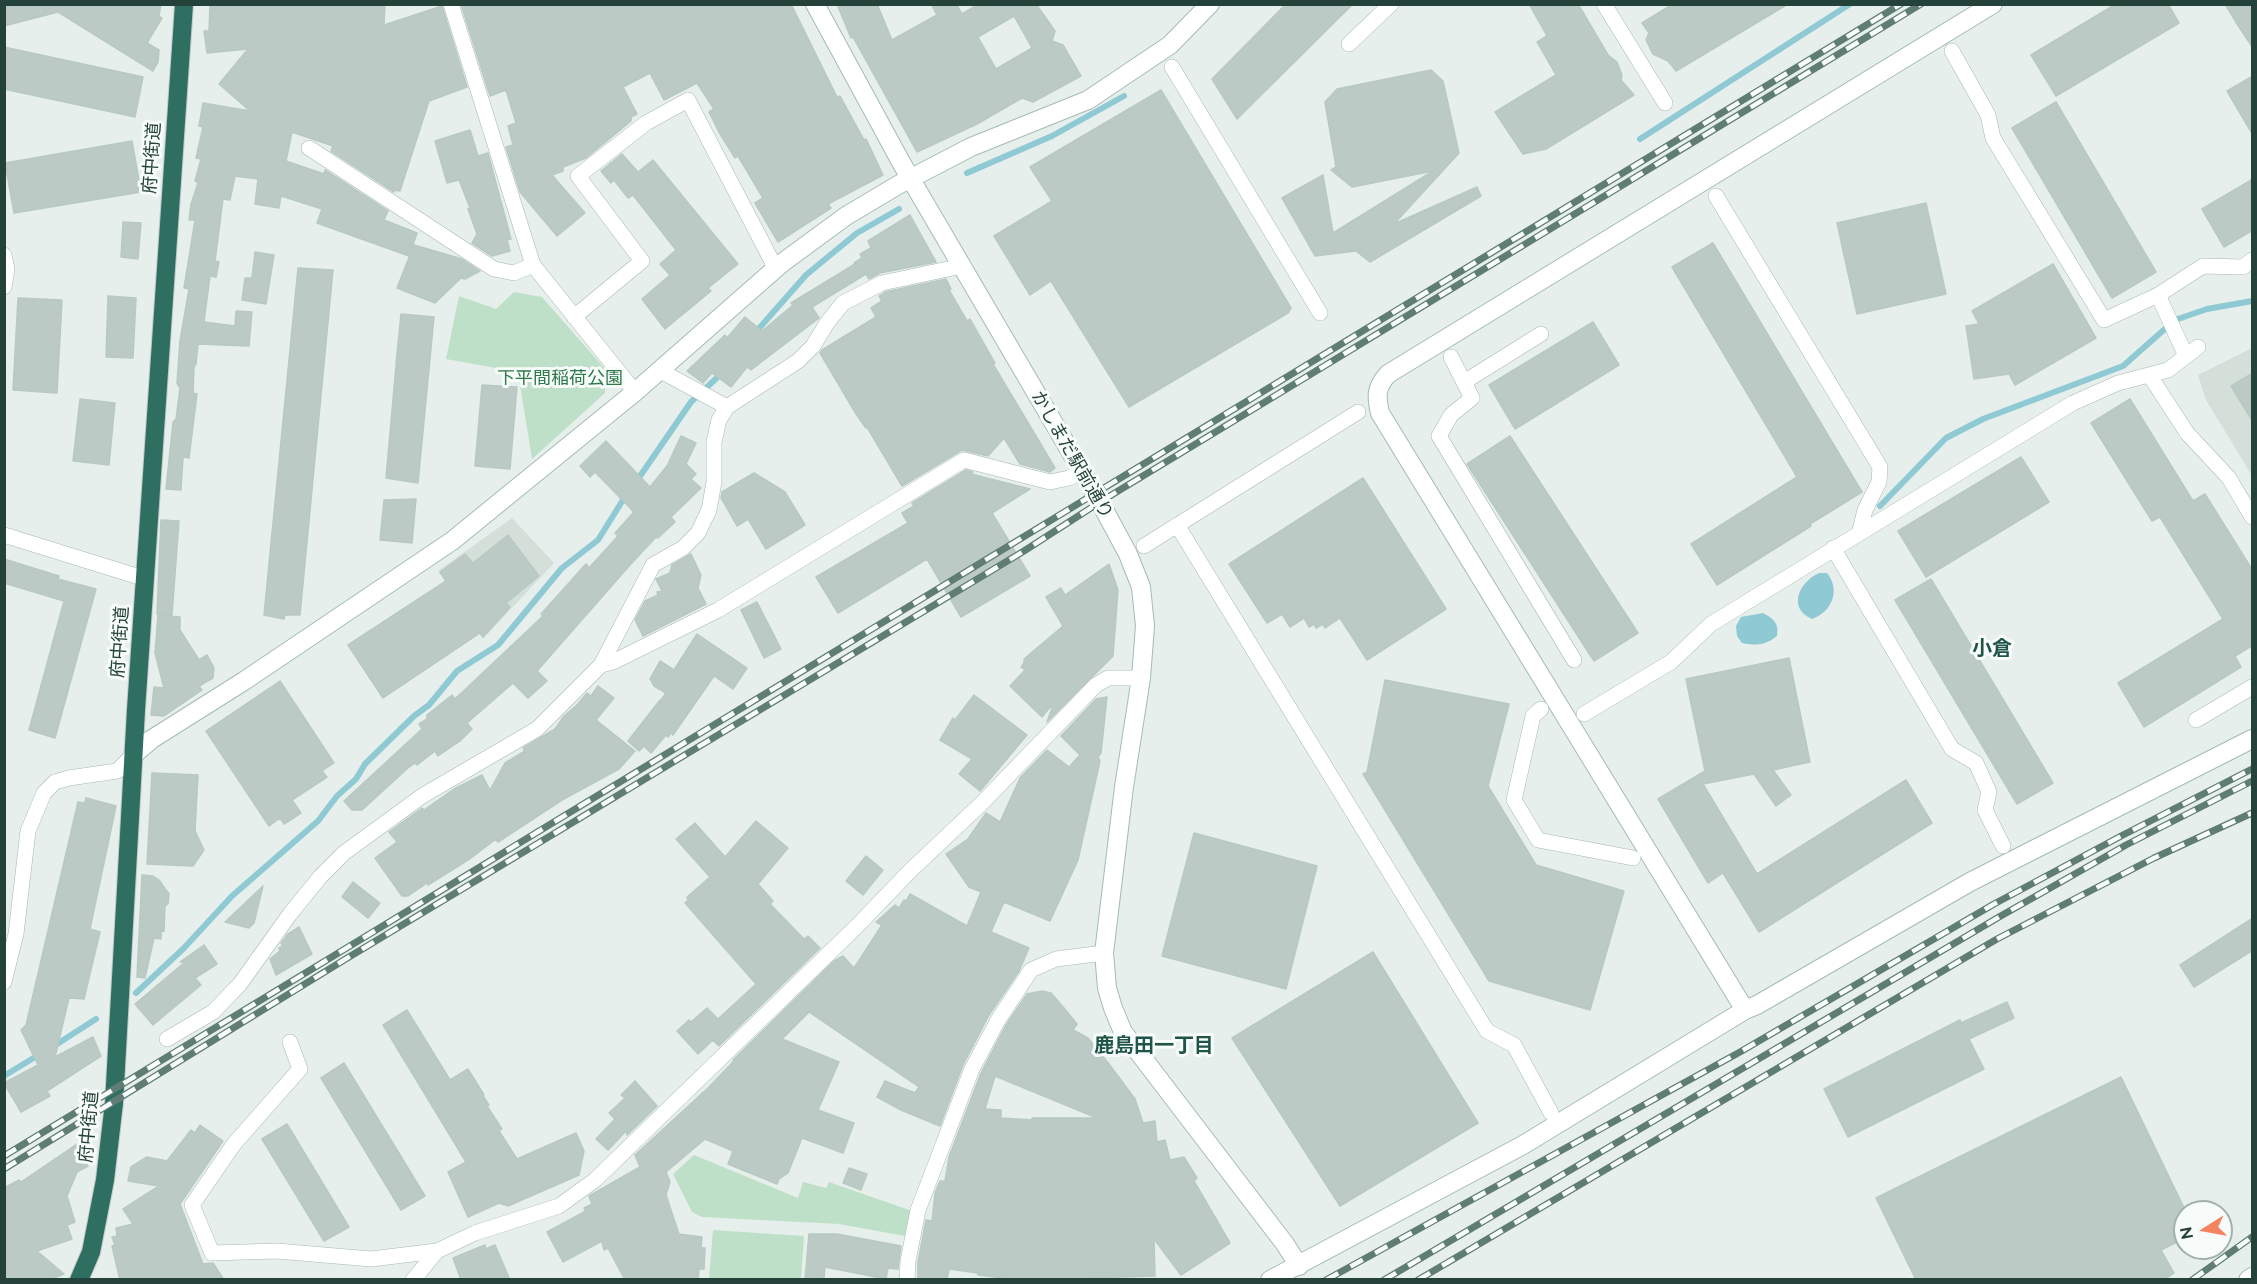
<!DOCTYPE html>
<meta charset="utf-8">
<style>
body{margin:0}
#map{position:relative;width:2257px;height:1284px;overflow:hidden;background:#e6efeb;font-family:Raleway,sans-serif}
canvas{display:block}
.frame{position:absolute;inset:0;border:6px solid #24423a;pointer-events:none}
.north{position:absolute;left:2173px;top:1200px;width:60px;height:60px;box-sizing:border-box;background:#f7fbf9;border:2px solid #a3b1ad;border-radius:50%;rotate:259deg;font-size:16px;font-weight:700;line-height:24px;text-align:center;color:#24423a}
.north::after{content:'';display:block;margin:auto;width:21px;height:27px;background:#f4845f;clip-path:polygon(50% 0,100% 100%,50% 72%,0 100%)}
</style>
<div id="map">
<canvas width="2257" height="1284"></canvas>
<div class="frame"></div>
<div class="north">N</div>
</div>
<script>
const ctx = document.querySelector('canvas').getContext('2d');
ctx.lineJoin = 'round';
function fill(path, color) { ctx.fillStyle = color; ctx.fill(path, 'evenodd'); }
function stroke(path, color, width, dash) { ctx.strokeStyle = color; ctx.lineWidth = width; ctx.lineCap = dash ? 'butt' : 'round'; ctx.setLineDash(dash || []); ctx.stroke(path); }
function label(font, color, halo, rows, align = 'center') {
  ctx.font = font + ' Raleway,"Noto Sans JP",sans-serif'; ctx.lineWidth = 6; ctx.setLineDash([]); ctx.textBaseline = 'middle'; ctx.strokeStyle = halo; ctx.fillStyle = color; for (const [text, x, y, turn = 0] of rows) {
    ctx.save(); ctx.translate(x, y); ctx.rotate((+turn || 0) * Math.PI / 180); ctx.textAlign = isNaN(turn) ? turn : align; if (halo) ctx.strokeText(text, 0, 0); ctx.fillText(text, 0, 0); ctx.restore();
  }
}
fill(new Path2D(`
 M2252,348V476L2206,400L2198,375Z
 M512,518L554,563L483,639L438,571Z`), '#d4dfda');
fill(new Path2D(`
 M514,292L542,297L605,369V393L532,459L518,372L446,359L459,296L496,309Z
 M694,1155L798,1198L803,1182L826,1188L829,1182L912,1211L905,1236L839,1224L702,1217L692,1212L673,1174Z
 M713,1230L804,1236L801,1279H709Z`), '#bfe0c8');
fill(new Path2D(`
 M1819,573H1827C1841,590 1832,612 1812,619C1787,608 1799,582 1819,573Z
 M1763,613C1774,619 1779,623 1777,636C1766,645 1756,646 1742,643L1737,636L1736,626L1741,617Z`), '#8ec9d4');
stroke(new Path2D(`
 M1640,139L1850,4
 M967,173L1052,136L1124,96
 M755,333L806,275L857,233L899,209
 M636,482L691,402L722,373
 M1880,506L1946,438L1983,419L2123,366L2175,320L2207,309L2252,301
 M136,993L184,948L232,896L318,821L337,796L356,779L365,764L414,716L429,705L457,671L498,645L562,568L598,540L626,495
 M54,1046L96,1019
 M4,1076L40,1054`), '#8ec9d4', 6);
const building = new Path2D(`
 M4,4H161L159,16L162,18L147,43L159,50L158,62L153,71L58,12L4,26Z
 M218,4H385L384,25L442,6L467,87L429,101L400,191L395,190L394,192L331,151L333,146L292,132L286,161L324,174L325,170L388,211L384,220L417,233L409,256L317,223L322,209L281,196L279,208L255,204L258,179L235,176L230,200L223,199L215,261L219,262L216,277L210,276L204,322L235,326L236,311L252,312L249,346L198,344L196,364L194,367L193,393L197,394L189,458L183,457L181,490L166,489L173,422L176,419L180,388L177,383L180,341L189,289L184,288L195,220H189L191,204L198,183L195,181L201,159L196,158L203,127L199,126L203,103L250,111L219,84L248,49L207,53L204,31H209L210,6Z
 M461,4H791L837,97L840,96L864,140L866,139L883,175L828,204L831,208L778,242L755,203L763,198L738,156L735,158L720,134L709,112L714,109L697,83L664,100L650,73L623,87L637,114L631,117V121L586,158L563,167V171L552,175L585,213L557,236L520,192L506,147L513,145L508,126L516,123L506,90L490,96Z
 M837,4H877L892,40L937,15L931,4H956L962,14L979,4H1036L1055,31L1052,41L1063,45L1081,76L1033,102L1022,98L977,124L917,152L853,37L851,38ZM1014,16L1032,48L996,69L978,37Z
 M1286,4H1353L1237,119L1212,79Z
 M1529,4H1578L1608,55L1617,62L1622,75L1621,80L1634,95L1546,149L1523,154L1495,112L1556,75L1537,42L1547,36Z
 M1673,4H1788L1676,71L1668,61L1653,54L1646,40L1649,33L1642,23Z
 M2116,4H2168L2179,23L2056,96L2031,55Z
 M2225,4H2253V48L2239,27Z
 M4,47L143,77L135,117L4,89Z
 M1431,70L1443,81L1459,153L1394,224L1477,187L1481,196L1370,262L1356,251L1315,256L1282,198L1323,175L1333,233L1433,171L1352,187L1331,170L1336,167L1325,102L1337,89Z
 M2253,76V135L2227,91Z
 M1161,90L1291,308L1288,313L1129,407L1051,281L1030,295L994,236L1052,201L1030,167Z
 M2056,102L2156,272L2112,298L2012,128Z
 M470,130L478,156L488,153L511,239L507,240L510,251L492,256L472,243L477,234L468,209L470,208L459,180L447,183L435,141Z
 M132,141L141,192L14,213L5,163Z
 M622,154L638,172L653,160L738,264L708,288L711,291L665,329L642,299L670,275L660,264L676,250L633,195L628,198L614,180L611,183L601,171Z
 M2253,179V230L2224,247L2202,209Z
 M1926,203L1946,294L1857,314L1837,223Z
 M910,215L936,262L880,273L869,279L866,274L812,307L819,318L751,370L747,367L731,387L712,373L703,383L687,371L725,335L727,338L745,317L762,331L793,305L791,303L855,264L854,263L862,258L860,254L871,248L868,241Z
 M123,222L141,223L138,259L121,257Z
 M1713,243L1862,492L1810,524L1811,526L1717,585L1691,544L1797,477L1672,267Z
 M414,245L462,259L480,271L465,279L461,278L435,303L397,288Z
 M255,252L274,255L266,304L242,300L245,278H252Z
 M2053,264L2096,338L2015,385L2009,374L1974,379L1966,326L1979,324L1972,311Z
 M298,268L333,270L300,615H285L284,619L264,615Z
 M946,279L951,289L949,290L967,321L970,319L995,363L993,364L1055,468L1050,472L1020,464L1004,438L988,456L962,450L902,486L867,427L866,428L856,414L820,353L822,350L876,317L871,308L882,301L879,296L885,292Z
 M108,296L136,298L133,358L106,357Z
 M18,298L62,300L57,393L13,390Z
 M401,314L434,317L418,483L386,478L396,366H399L396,364Z
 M1593,322L1619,365L1515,429L1489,385Z
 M2253,373V422L2231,386Z
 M482,385L517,387L510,469L475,466Z
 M80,399L115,403L109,465L73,461Z
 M2130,399L2193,501L2205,494L2253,571V645L2235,656L2241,667L2144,727L2118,683L2223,619L2160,517L2152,521L2091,423Z
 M681,436L696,443L686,464L696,474L691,479L701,488L671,517L675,522L658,538L656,537L630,565L537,671L547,681L528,698L513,683L467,723L472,729L460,741L438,756L435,751L417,765L415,763L408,768L362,810H352L344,801L422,729L419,724L427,719V715L452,695L455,699L543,616L541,614L586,564L589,568L618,536L615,533L633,513L632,510L595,472L590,477L580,466L606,441L650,487L667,466Z
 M1510,436L1638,633L1594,661L1467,464Z
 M2021,457L2049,502L1926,577L1898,531Z
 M966,470L973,472L971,474L1030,489L992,513L1030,576L961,617L927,559L838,613L816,577L908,523L902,513L914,506L912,503Z
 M754,473L785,492L805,525L766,549L748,519L737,526L721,498L722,492Z
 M1363,478L1446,609L1367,660L1340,618L1325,628L1323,624L1316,628L1314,624L1309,627L1304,618L1290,627L1282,614L1267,623L1229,564Z
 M416,499L412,543L380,540L384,500Z
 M161,520L179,521L172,615L157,614Z
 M508,535L539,576L506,603L510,607L483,637L480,633L383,698L348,645L446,581L440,572L465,554L473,563Z
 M691,554L701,575L698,588L706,604L643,636L635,620L645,601L658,595L657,592L662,591L656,579L670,573L672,565Z
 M4,559L59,576L58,579L96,589L55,738L29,730L64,601L4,583Z
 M1109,564L1118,590L1113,656L1047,722L1052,708L1050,707L1042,717L1010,686L1025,670L1021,667L1024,663V659L1063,626L1046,597L1061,588L1065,595Z
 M1931,579L2053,783L2017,804L1895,600Z
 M757,602L781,649L764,658L741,610Z
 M158,615L180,617V630L199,660L207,655L214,668L213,678L199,686L202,690L164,716L151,715L154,687L164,688L155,653Z
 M697,634L747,668L733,689L714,676L673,735L671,733L668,737L666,735L651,753L644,746L639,751L628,741L660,700L662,702L661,700L666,693L654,686L650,679L660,661L674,670Z
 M1789,658L1810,762L1773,770L1791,795L1776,806L1754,774L1703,784L1757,874L1906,780L1932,823L1759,932L1723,873L1708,883L1658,799L1705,771L1686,679Z
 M1385,680L1509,704L1488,786L1536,865L1624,891L1590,1010L1489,981L1363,774L1367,772Z
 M280,681L334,763L322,771L327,777L292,800L301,813L284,824L280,818L269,826L206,731Z
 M598,686L614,698L596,720L635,751L619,769L562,800L498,842L496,839L471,858L428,885L427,883L408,896H402L375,858L397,842L389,832L422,808L424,810L454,789L482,775L490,790L505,763L525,751L523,748L555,729L564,716L577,705L587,693L591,696Z
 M974,695L1027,735L980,791L959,774L972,759L940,740L953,718L955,720Z
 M1107,697L1101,753L1098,757L1100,761L1078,860L1050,921L1004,902L991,932L1029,948L1019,971L989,1015L963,1065L940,1126L901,1110L877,1097L885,1081L915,1093L919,1087L809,1012L782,1039L839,1062L818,1110L854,1123L843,1153L802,1138L788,1173L779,1179L777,1184L728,1164L733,1151L705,1139L666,1172L670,1182L666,1195L679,1234L702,1237L701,1248H705L704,1269H699L698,1280H625L608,1248L604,1250L602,1241L563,1262L547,1232L586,1211L584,1208L592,1204L589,1196L640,1167L635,1155L709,1087L734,1061L733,1060L834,961L843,956L854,968L882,925L876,922L895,905L899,908L904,900L906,901L910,894L967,926L981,892L969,887L946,854L968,839L986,813L1000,822L1020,778L1047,750L1069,767L1080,755L1061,736L1096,699Z
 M152,773L198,775L195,831L204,850L193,866L147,864Z
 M86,798L116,806L90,929L100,932L84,999L69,998L55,1057L93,1037L101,1056L47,1091L50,1096L21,1112L4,1083L38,1065L21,1030L26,1025L78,802L85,803Z
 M756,821L788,848L758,884L773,901L770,904L804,939L808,936L820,948L719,1046L713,1040L698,1054L677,1031L689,1020L691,1022L707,1008L718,1019L756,984L685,903L688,900L687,897L710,877L676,839L695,823L725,857Z
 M1194,833L1317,866L1286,989L1162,956Z
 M866,856L883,870L863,895L846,881Z
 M142,875L153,876L159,880L169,894L168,904L165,906L164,931L161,932V939L154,938L145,978L137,977Z
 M353,882L380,903L368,918L342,897Z
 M263,886L254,923L249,928L225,922Z
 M2253,918V950L2194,987L2180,965Z
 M299,927L312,954L276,975L270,959L280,951L279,948L283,946L281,943L288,934Z
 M204,945L217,964L195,978L201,985L153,1025L135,1004L185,962H180Z
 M1373,952L1478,1123L1340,1206L1232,1038Z
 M1042,991L1051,993L1064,1008L1077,1024L1073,1030L1088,1038L1109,1064L1135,1099L1143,1123L1155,1121L1157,1142L1165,1140L1170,1160L1184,1157L1197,1178L1194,1181L1230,1243L1181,1275L1154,1239L1155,1276L1089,1278V1280H1018L978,1275V1273L949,1269L947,1280H918V1262L926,1220L932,1221L935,1193L940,1181H945L949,1157L981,1073L1006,1025L1027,994ZM995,1076L1097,1118H1032V1120L1001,1118V1110L985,1109Z
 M2007,1002L2014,1018L1969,1039L1984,1069L1848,1137L1824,1089L1960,1020L1961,1023Z
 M407,1010L450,1080L468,1069L484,1095L483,1096L489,1105L487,1106L502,1129L499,1131L517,1159L576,1133L584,1151L579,1175L508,1206L499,1203L468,1217L448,1172L466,1162L383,1025Z
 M344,1063L425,1196L401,1210L321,1078Z
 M2121,1077L2185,1210V1238L2161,1250L2174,1273L2163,1280H1916L1876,1198Z
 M635,1081L657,1106L627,1135L626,1131L608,1150L596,1139L615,1119L609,1113L625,1098L621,1095Z
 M287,1124L349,1227L324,1241L262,1139Z
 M200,1125L223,1141L180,1204L203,1264L213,1263L224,1280H120L112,1246L115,1245L112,1237L117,1236L116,1228L133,1224L123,1209L159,1186L128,1181L131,1167L147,1157L167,1161L191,1130L195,1133Z
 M77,1144L88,1166L77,1172L67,1196L75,1222L67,1225L72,1239L37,1251L64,1274L48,1280H4V1188L19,1180L21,1182Z
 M849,1168L867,1174L861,1190L843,1183Z
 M809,1234H837L901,1246L898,1269L888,1268L886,1279L825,1267L824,1278L805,1280Z
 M485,1245L486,1249L495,1245L510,1280H461L453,1258Z`);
fill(building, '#bbcac4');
stroke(building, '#b8c9c2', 1.5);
const street = new Path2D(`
 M451,4L533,265L635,392
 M1604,4L1665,103
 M1349,44L1391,4
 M1952,51L1988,115L1993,138L2104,320L2158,295L2203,266L2243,267L2252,260
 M1172,67L1320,313
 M309,148L494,269L514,273L533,265
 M1716,196L1880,467L1879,482L1865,510L1859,534
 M4,255L7,269L4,287
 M2158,295L2186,356
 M574,317L642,261L578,176L646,123L688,100L776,269
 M1451,357L1472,398L1451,415L1439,436L1574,660
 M659,370L727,407
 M2150,376L2187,433L2229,478L2252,517
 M1464,382L1541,334
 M1177,525L1487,1031L1514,1045L1551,1113
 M4,535L146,579
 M1144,546L1358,412
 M1833,548L1952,749L1976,763L1989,792L1985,810L2003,846
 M601,665L613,662L718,610L964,460L1050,482L1069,478L1083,472
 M1541,709L1533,716L1514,800L1538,840L1633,858
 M1584,714L1671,662L1711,624L2073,403L2118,383L2168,370L2198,347
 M2196,720L2252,687
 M4,982L16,934L28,831L44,793L55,782L69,778L117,771L134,754
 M167,1039L213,1012L240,984L290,914L320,877L344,853L422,796L537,729L601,665L653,565L683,548L698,533L709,510L714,482V442L719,420L727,407L798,361L813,346L827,323L843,303L882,283L962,266
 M290,1042L300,1069L234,1144L192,1205L212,1253L277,1251L371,1259L437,1251
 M413,1280L437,1251L475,1233L559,1206L595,1180L856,927L911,870L982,803L1096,685L1108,678H1141
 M907,1280L908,1261L918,1210L972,1069L998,1020L1031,970L1056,959L1104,953`);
const secondary = new Path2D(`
 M815,4L902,164L1100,502L1128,554L1141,587L1145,626L1141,678L1124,787L1104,953L1107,988L1113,1008L1123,1032L1285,1244L1299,1266
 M134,754L152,739L244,681L452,541L635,392L782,263L846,216L898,185L971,147L1088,100L1170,45L1210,4
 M1745,1010L1380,413C1376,396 1376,387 1388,374L1993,4
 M1270,1280L1523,1145L1745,1010L1757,1005L1970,882L2252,739
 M2248,1280L2252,1277`);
const highway = new Path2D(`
 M79,1280L91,1252L105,1180L114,1103L136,710L184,4`);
stroke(street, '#a8b8b2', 16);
stroke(secondary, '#a4bbb3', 20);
stroke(highway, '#c2cac8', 20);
stroke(street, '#fff', 15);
stroke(secondary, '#fff', 18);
stroke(highway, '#2f6f62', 18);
const rail = new Path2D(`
 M4,1156L1901,4
 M4,1169L344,960L1024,551L1100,502L1921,4
 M1326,1280L1740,1052L1994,904L2123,835L2252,769
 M1384,1280L1999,917L2126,845L2252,781
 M1418,1280L1997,939L2154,858L2252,813
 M2192,1280L2252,1237`);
stroke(rail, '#5f7d75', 7);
stroke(rail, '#f7fbf9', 4.5, [14]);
label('18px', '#24423a', '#f7fbf9', [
 ["府中街道",152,158,-86],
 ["かしまだ駅前通り",1072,455,60],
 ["府中街道",120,642,-86],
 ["府中街道",89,1127,-85]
]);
label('18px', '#2d7a4b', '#f7fbf9', [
 ["下平間稲荷公園",560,379]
]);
label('bold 20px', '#1f5548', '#f7fbf9', [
 ["小倉",1992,649],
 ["鹿島田一丁目",1154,1046]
]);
</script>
